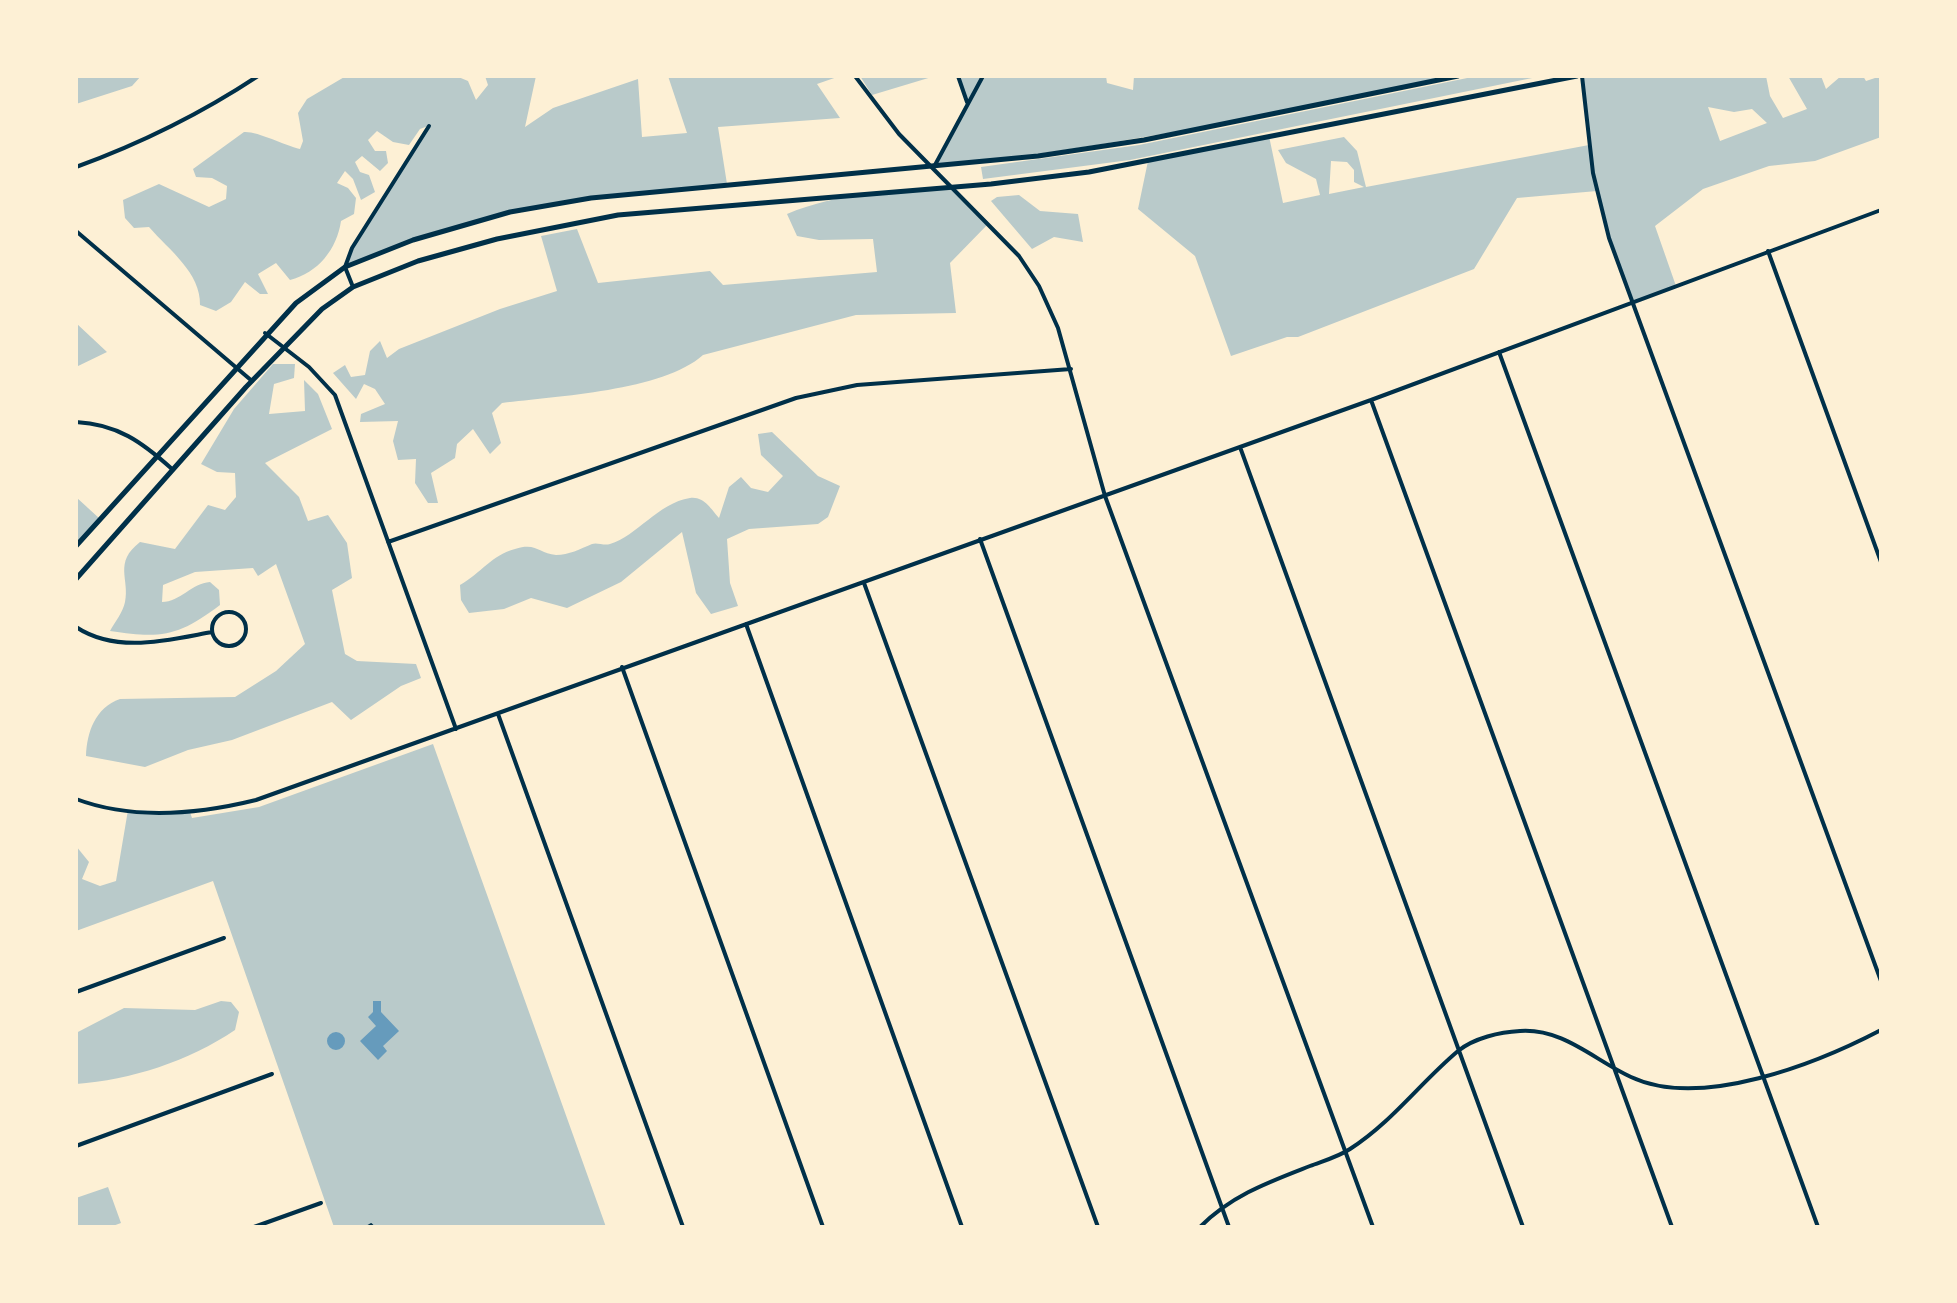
<!DOCTYPE html>
<style>
body{margin:0}
#map{position:relative;width:1957px;height:1303px;overflow:hidden;background:#fdf0d5;font-family:Cabin,sans-serif}
canvas{display:block}
.frame{position:absolute;inset:0;border:78px solid #fdf0d5;pointer-events:none}
</style>
<div id="map">
<canvas width="1957" height="1303"></canvas>
<div class="frame"></div>
</div>
<script>
const ctx = document.querySelector('canvas').getContext('2d');
ctx.lineJoin = 'round';
function fill(path, color) { ctx.fillStyle = color; ctx.fill(path, 'evenodd'); }
function stroke(path, color, width, dash) { ctx.strokeStyle = color; ctx.lineWidth = width; ctx.lineCap = dash ? 'butt' : 'round'; ctx.setLineDash(dash || []); ctx.stroke(path); }
fill(new Path2D(`
 M76,76H141L132,86L76,104Z
 M346,76H456L468,81L476,100L488,85L485,76H536L525,127L553,108L638,79L642,137L687,133L668,76H840L817,84L840,118L718,127L727,184C655,191 578,196 508,213C452,226 398,246 345,267L352,248L428,126L420,129L409,145L393,142L377,131L368,140L375,151H386L388,163L380,171L362,156L355,162L360,172L369,175L375,192L361,200L353,179L345,171L337,183L348,188L356,198L354,214L341,221C337,249 318,273 290,280L276,263L258,274L268,294H260L245,282L231,302L216,311L200,305C201,273 169,250 149,227L134,228L125,218L123,200L159,184L209,207L226,199L227,186L212,178L196,177L193,169L244,132C257,131 284,145 300,149L303,141L298,113L307,99Z
 M860,76H935L872,95Z
 M958,76H1106L1107,83L1133,90L1134,76H1458C1283,112 1110,148 933,167L967,102Z
 M1477,76H1542L1130,160L983,179L981,167L1139,145Z
 M1582,76H1766L1770,96L1783,118L1807,109L1788,76H1821L1826,89L1841,76H1863L1866,81L1881,76V137L1815,161L1769,166L1703,189L1655,226L1676,286L1632,303L1609,238L1597,191L1517,198L1474,269L1298,337H1287L1231,356L1195,256L1138,209L1148,161L1269,136L1283,203L1320,195L1316,179L1286,163L1278,150L1344,137L1357,151L1366,187L1589,145ZM1708,107L1734,112L1752,109L1767,123L1720,141ZM1331,161L1347,162L1354,170V182L1364,187L1329,194Z
 M952,186L989,223L950,263L956,313L856,315L703,355C663,391 557,396 502,403L492,413L501,443L490,454L473,429L457,444L455,458L431,473L438,503H428L415,483L416,459L398,460L393,441L398,421L360,422L361,414L385,404L375,389L364,384L356,399L333,373L345,365L351,377L365,375L370,351L380,341L387,358L399,349L500,309L557,291L541,236L577,229L598,283L710,271L723,285L877,272L873,239L819,240L797,236L787,214C839,192 897,191 952,186Z
 M1019,195L1040,211L1078,214L1083,242L1054,237L1032,249L991,201L997,197Z
 M76,323L107,352L76,367Z
 M273,364H295L294,378L274,384L269,414L305,411L304,380L318,394L332,429L265,463L299,497L308,521L328,515L347,543L352,578L332,590L345,654L357,661L416,664L421,678L401,686L351,720L332,702L232,740L188,750L145,767L86,756C87,732 95,708 120,699L235,697L276,671L305,644L276,564L258,576L253,568L195,572L163,585L162,602C180,602 192,583 210,582L219,590L220,605C179,636 162,639 110,631C115,622 123,612 125,602C130,579 113,563 140,542L175,549L208,505L225,510L236,497L235,473L217,472L201,464L234,409Z
 M772,432L818,476L840,486L828,517L818,524L749,529L727,539L730,583L738,606L711,614L696,593L682,532L621,582L567,608L531,598L504,609L469,613L461,600L460,585C481,573 492,555 515,549C537,542 539,554 556,555C569,555 580,549 592,544C597,542 604,546 610,544C637,536 658,503 690,498C704,496 711,509 719,518L729,487L741,477L751,488L768,492L783,476L761,455L758,434Z
 M76,497L100,519L76,546Z
 M433,744L606,1227H334L213,881L76,931V846L89,862L82,879L100,886L116,881L128,810L190,812L192,818L259,807Z
 M221,1001L231,1002L239,1012L235,1030C189,1061 131,1080 76,1084V1033L124,1008L195,1010Z
 M108,1187L121,1223L110,1227H76V1198Z`), '#b9caca');
fill(new Path2D(`
 M373,1001H381V1012L399,1031L383,1046L387,1051L378,1060L360,1041L376,1026L368,1017L373,1012Z
 M327 1041a9 9 0 1 1 18 0a9 9 0 1 1-18 0Z`), '#669bbc');
stroke(new Path2D(`
 M366,1227L371,1224L374,1227`), '#003049', 2);
stroke(new Path2D(`
 M855,76L899,134L1019,256L1039,286L1058,328L1105,496L1373,1227
 M958,76L967,102
 M1582,76L1593,173L1609,238L1881,981
 M935,165L983,76
 M76,167C142,143 199,115 258,76
 M76,231L252,381
 M1768,251L1881,562
 M353,287L345,267L352,248L429,126
 M265,333L309,367L335,395L456,729
 M1499,352L1818,1227
 M1371,400L1672,1227
 M76,422C117,424 142,442 172,469
 M1240,447L1523,1227
 M980,539L1229,1227
 M388,542L796,398L857,385L1071,369
 M864,583L1098,1227
 M212 629a17 17 0 1 1 34 0a17 17 0 1 1-34 0Z
 M746,624L962,1227
 M76,627C117,654 168,640 212,632
 M622,667L823,1227
 M498,714L683,1227
 M76,799C132,820 199,814 256,800L1371,400L1881,210
 M76,992L224,938
 M76,1146L272,1074
 M254,1227L321,1203
 M1200,1227C1232,1195 1269,1182 1310,1166C1323,1161 1338,1157 1350,1149C1392,1122 1420,1083 1458,1051C1474,1038 1500,1032 1520,1031C1563,1028 1594,1060 1631,1077C1701,1110 1818,1063 1881,1030`), '#003049', 4);
stroke(new Path2D(`
 M76,546L296,303L345,267L413,240L510,212L591,198L1038,156L1144,140L1458,76
 M76,579L246,387L322,309L353,287L418,261L497,239L618,215L991,184L1089,172L1577,76`), '#003049', 5);
</script>
